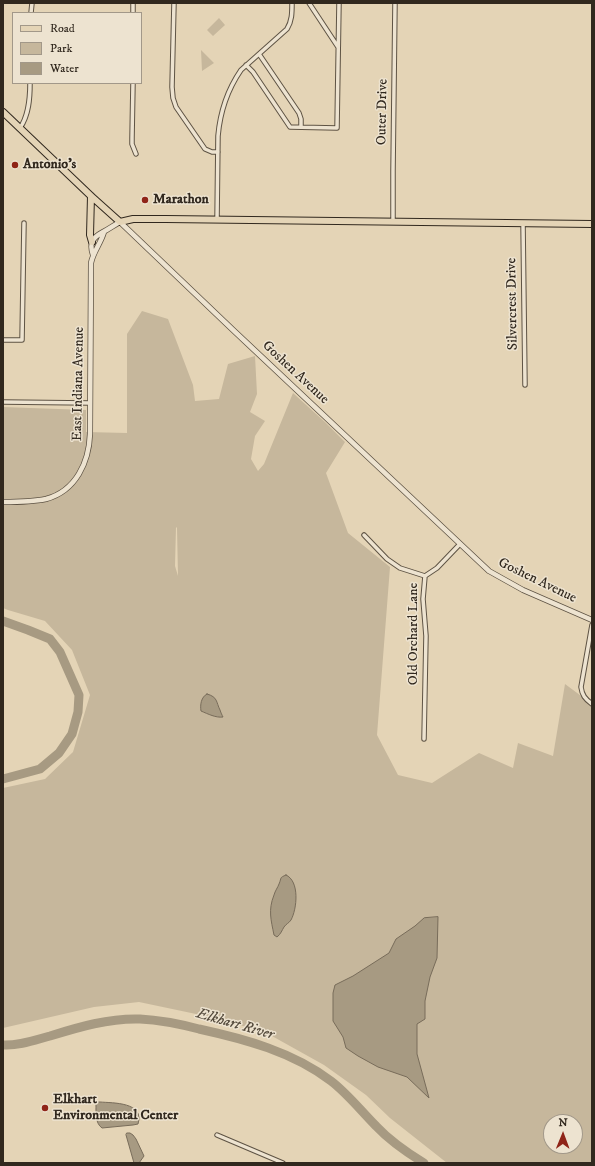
<!DOCTYPE html>
<style>
body{margin:0}
#map{position:relative;width:595px;height:1166px;overflow:hidden;background:#e4d4b6;font-family:"IM FELL DW Pica",serif}
canvas{display:block}
.frame{position:absolute;inset:0;border:4px solid #31281e;pointer-events:none}
.legend{position:absolute;left:12px;top:12px;width:130px;height:72px;box-sizing:border-box;background:#ede3d0;border:1px solid #a29889;margin:0;padding:5px 7px;list-style:none;font-size:12px;color:#31281e}
.legend li{display:flex;align-items:center;gap:8px;height:20px}
.legend b{width:20px;border:1px solid #a29889}
.north{position:absolute;left:543px;top:1114px;width:40px;height:40px;box-sizing:border-box;background:#ede3d0;border:1px solid #a29889;border-radius:50%;rotate:1deg;font-size:11px;font-weight:700;line-height:16px;text-align:center;color:#31281e}
.north::after{content:'';display:block;margin:auto;width:14px;height:18px;background:#8f2418;clip-path:polygon(50% 0,100% 100%,50% 72%,0 100%)}
</style>
<div id="map">
<canvas width="595" height="1166"></canvas>
<div class="frame"></div>
<ul class="legend">
<li><b style="height:5px;background:#e4d4b6"></b>Road</li>
<li><b style="height:11px;background:#c6b79c"></b>Park</li>
<li><b style="height:11px;background:#a79a82"></b>Water</li>
</ul>
<div class="north">N</div>
</div>
<script>
const ctx = document.querySelector('canvas').getContext('2d');
ctx.lineJoin = 'round';
function fill(path, color) { ctx.fillStyle = color; ctx.fill(path, 'evenodd'); }
function stroke(path, color, width, dash) { ctx.strokeStyle = color; ctx.lineWidth = width; ctx.lineCap = dash ? 'butt' : 'round'; ctx.setLineDash(dash || []); ctx.stroke(path); }
function label(font, color, halo, rows, align = 'center') {
  ctx.font = font + ' "IM FELL DW Pica",serif'; ctx.lineWidth = 3; ctx.setLineDash([]); ctx.textBaseline = 'middle'; ctx.strokeStyle = halo; ctx.fillStyle = color; for (const [text, x, y, turn = 0] of rows) {
    ctx.save(); ctx.translate(x, y); ctx.rotate((+turn || 0) * Math.PI / 180); ctx.textAlign = isNaN(turn) ? turn : align; if (halo) ctx.strokeText(text, 0, 0); ctx.fillText(text, 0, 0); ctx.restore();
  }
}
fill(new Path2D(`
 M219,18L225,25L213,36L207,30Z
 M201,50L214,63L202,71Z
 M142,311L168,319L193,385L195,401L219,399L228,364L255,356L257,394L250,412L265,421L255,436L251,459L258,471L264,464L293,393L326,423L345,442L326,473L348,533L390,567L377,735L398,775L432,783L479,753L513,768L518,743L553,756L565,684L592,704V1163H447L390,1118L366,1095L324,1065L263,1031L196,1014L139,1002L94,1007L3,1028V788L45,779L73,752L90,695L72,650L45,621L8,610L3,608V407L86,410V432L127,433V334ZM176,527L177,528L178,576L175,566ZM551,1122H575V1146H551Z`), '#c6b79c');
const water = new Path2D(`
 M207,694C218,697 216,702 220,710C221,713 222,715 223,717C216,718 208,714 201,711C200,705 201,697 207,694Z
 M286,875C300,881 297,909 291,920C289,923 286,924 284,927C282,930 281,934 277,937L274,935C271,920 268,910 274,895C275,891 278,887 279,884C282,877 279,878 286,875Z
 M438,917L437,958L430,977L425,1001V1019L417,1024V1054L429,1098L407,1077L378,1067L358,1056L346,1048L343,1037L333,1021V993L335,985L353,976L389,953L396,939L415,926L424,918Z
 M98,1102H100C113,1103 145,1102 138,1124L133,1125L102,1128C95,1123 96,1113 96,1104Z
 M127,1133H130L133,1135L136,1139L144,1156L139,1163H134L126,1135Z`);
fill(water, '#a79a82');
stroke(water, '#786c5a', 1);
stroke(new Path2D(`
 M3,621L28,630L50,639L60,652L79,695L78,712L72,734L59,753L40,769L3,779
 M3,1045C19,1046 35,1040 50,1036C79,1027 109,1018 140,1019C160,1020 180,1024 199,1029C245,1039 293,1052 331,1081C348,1094 361,1111 376,1126C390,1141 406,1152 424,1163`), '#a79a82', 9);
const minor = new Path2D(`
 M174,3L172,87L173,98L176,107L205,149L212,152H218
 M309,3L338,47
 M31,13L32,3
 M133,13V3
 M259,54L299,113L301,119V127
 M246,65L253,72L290,127L337,128L339,3
 M133,83L132,138V144L136,154
 M20,128C29,115 30,98 30,83
 M217,220L218,136C220,113 228,89 241,70L287,29C292,21 292,13 292,3
 M393,221V171L395,3
 M523,223L525,385
 M3,340H22L24,223
 M3,402L90,403
 M364,535L387,559L400,568L425,576
 M592,625L581,687C582,695 585,699 592,704
 M424,739L426,636L423,599L425,576L437,568L460,544
 M217,1135L283,1163`);
const tertiary = new Path2D(`
 M93,255C89,243 92,238 103,232C109,229 114,225 120,222L232,329L489,571L523,590L592,620
 M3,502C18,502 32,502 46,499C76,491 89,462 90,434L91,263C93,252 101,243 104,232`);
const primary = new Path2D(`
 M3,112L91,196L120,222L133,219H166L592,224
 M91,196L90,235L92,242`);
stroke(minor, '#5e5344', 5.5);
stroke(tertiary, '#5e5344', 6);
stroke(primary, '#31281e', 8);
stroke(minor, '#ede3d0', 3.5);
stroke(tertiary, '#ede3d0', 4.5);
stroke(primary, '#e4d4b6', 6);
for (const [x, y, r, color] of [
 [15,165,4,"#8f2418"],
 [145,200,4,"#8f2418"],
 [45,1108,4,"#8f2418"]
]) { const dot = new Path2D(); dot.arc(x, y, r, 0, 2 * Math.PI); ctx.fillStyle = color; ctx.fill(dot); stroke(dot, '#ede3d0', 1.5); }
label('14px', '#31281e', '#ede3d0', [
 ["Outer Drive",383,112,-89],
 ["Silvercrest Drive",513,304,-91],
 ["Goshen Avenue",295,373,43],
 ["East Indiana Avenue",79,384,-89],
 ["Goshen Avenue",537,581,26],
 ["Old Orchard Lane",414,634,-90]
]);
label('bold 14px', '#31281e', '#ede3d0', [
 ["Antonio's",23,165],
 ["Marathon",153,200],
 ["Elkhart",53,1100],
 ["Environmental Center",53,1116]
], 'left');
label('italic 15px', '#544a3c', '#ede3d0', [
 ["Elkhart River",235,1025,16]
]);
</script>
